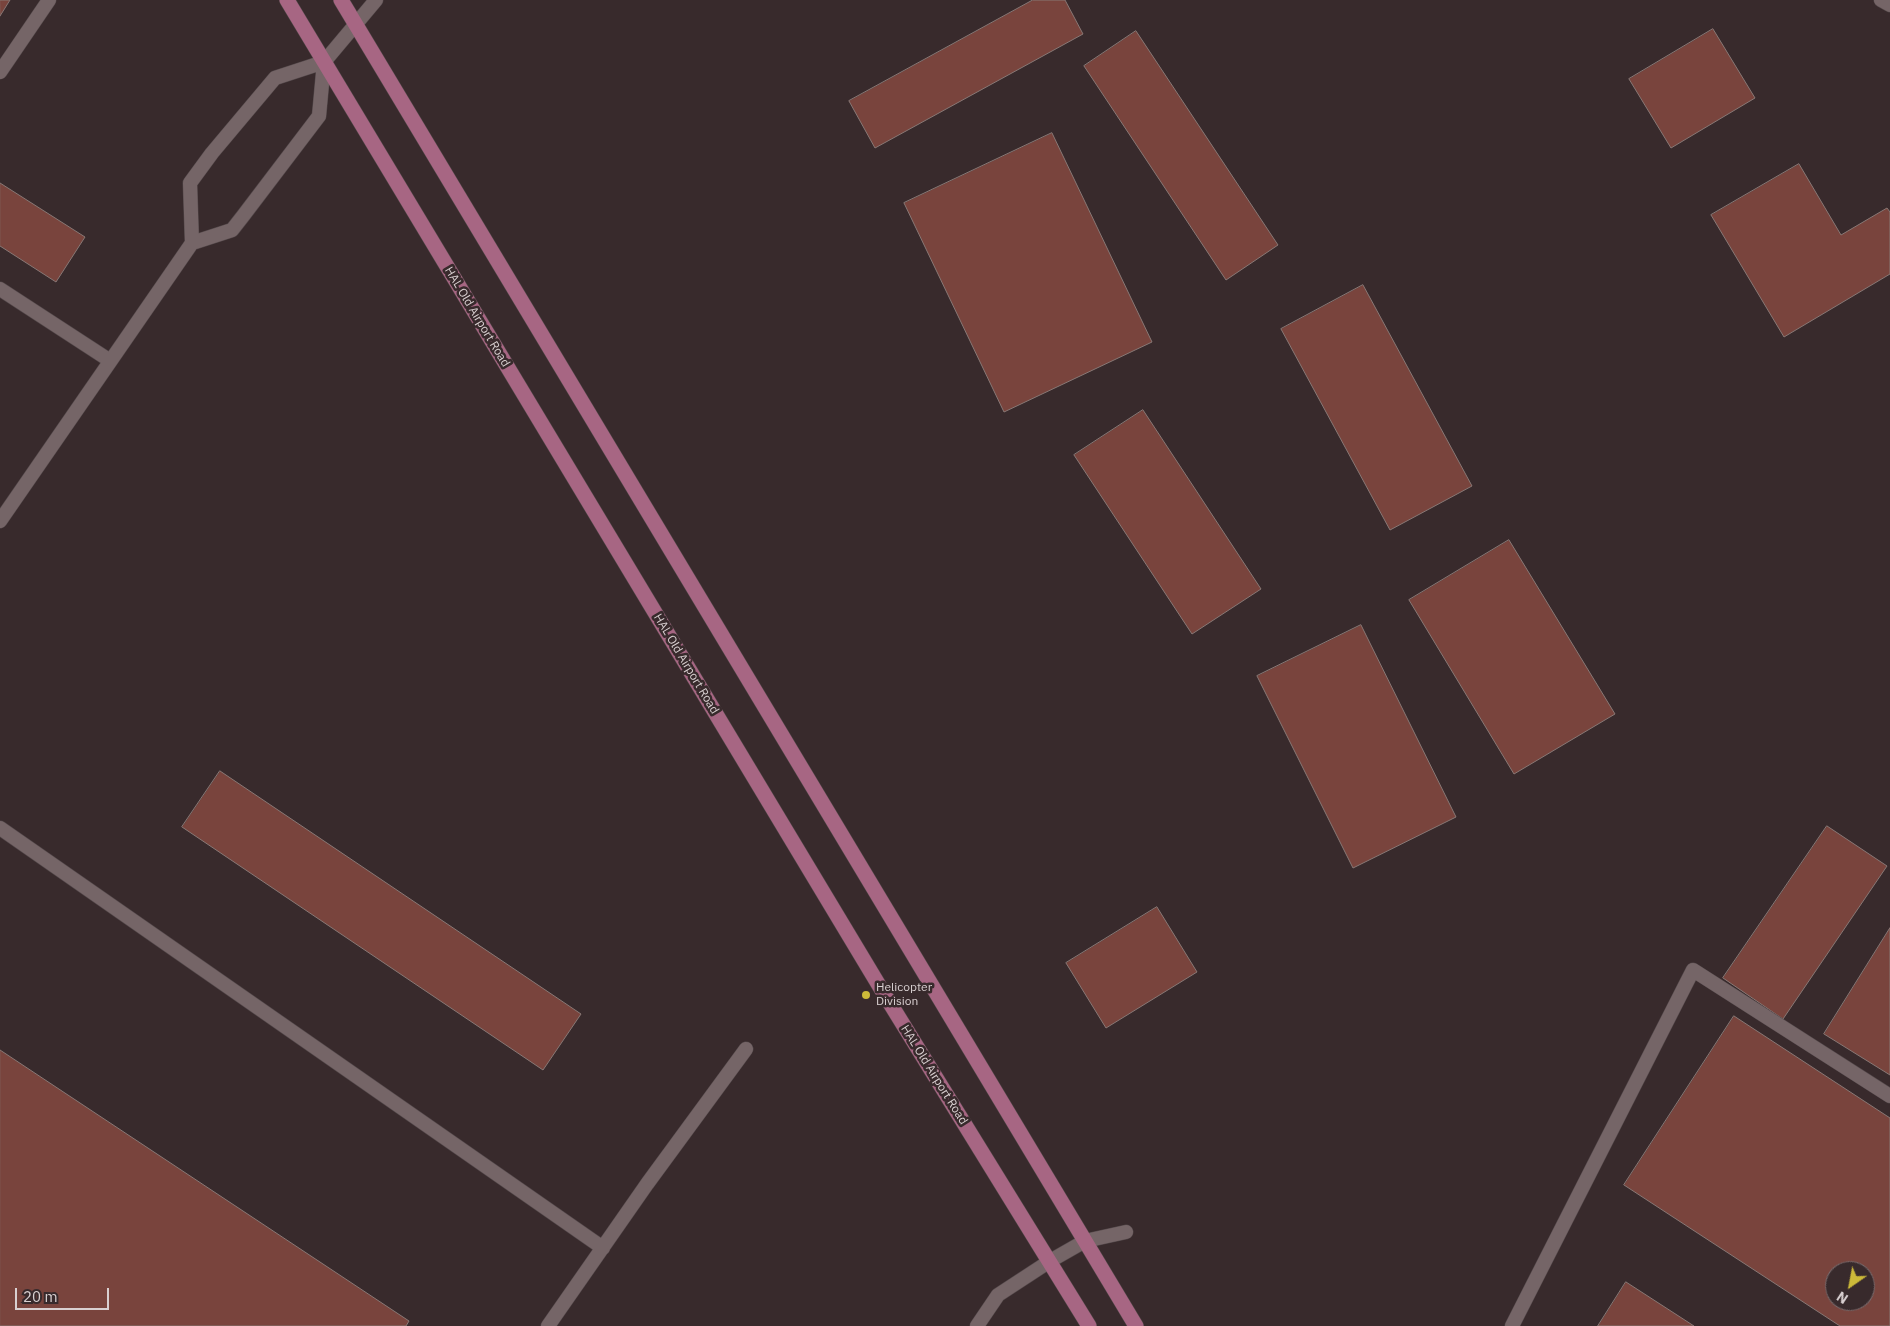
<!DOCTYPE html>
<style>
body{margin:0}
#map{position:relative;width:1890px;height:1326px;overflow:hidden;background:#382a2c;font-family:"IBM Plex Sans",sans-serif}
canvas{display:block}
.north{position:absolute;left:1825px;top:1261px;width:50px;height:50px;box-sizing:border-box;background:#382a2c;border:1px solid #786c6e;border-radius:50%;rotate:213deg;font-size:14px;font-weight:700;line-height:20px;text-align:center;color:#d9d0d1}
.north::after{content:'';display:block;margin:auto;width:18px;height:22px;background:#ccb939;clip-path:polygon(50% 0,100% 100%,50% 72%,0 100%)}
.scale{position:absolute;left:15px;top:1288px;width:94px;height:22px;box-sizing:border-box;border:2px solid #d9d0d1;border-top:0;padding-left:6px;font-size:15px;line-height:18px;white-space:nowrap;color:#d9d0d1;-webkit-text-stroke:4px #382a2c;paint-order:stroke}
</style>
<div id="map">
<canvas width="1890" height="1326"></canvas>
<div class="north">N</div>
<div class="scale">20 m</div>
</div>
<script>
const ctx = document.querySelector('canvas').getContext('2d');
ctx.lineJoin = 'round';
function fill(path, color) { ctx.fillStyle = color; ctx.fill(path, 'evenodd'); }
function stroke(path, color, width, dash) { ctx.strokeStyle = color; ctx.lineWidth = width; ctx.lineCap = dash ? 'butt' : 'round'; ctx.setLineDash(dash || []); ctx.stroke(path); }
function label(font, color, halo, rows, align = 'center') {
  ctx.font = font + ' "IBM Plex Sans",sans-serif'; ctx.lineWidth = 5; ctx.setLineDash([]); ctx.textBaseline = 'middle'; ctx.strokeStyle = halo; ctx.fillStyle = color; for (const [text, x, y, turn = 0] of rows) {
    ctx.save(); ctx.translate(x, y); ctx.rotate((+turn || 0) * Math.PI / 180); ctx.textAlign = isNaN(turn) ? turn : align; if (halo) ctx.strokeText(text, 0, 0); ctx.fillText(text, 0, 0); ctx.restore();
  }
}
const building = new Path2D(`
 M0,0H10L0,16Z
 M1033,0H1065L1083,34L875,148L849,101Z
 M1713,29L1755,98L1671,148L1629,79Z
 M1136,31L1278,245L1226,280L1084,66Z
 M1052,133L1152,342L1004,412L904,203Z
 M1799,164L1841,235L1887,208L1890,212V274L1784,337L1711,215Z
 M0,183L85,237L56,282L0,246Z
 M1363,285L1472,486L1390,530L1281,329Z
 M1143,410L1261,589L1192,634L1074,455Z
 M1509,540L1615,714L1514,774L1409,600Z
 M1361,625L1456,817L1353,868L1257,676Z
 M220,771L581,1014L543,1070L182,827Z
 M1827,826L1887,866L1783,1019L1723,978Z
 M1157,907L1197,972L1106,1028L1066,963Z
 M1890,928V1075L1824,1034Z
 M1734,1016L1890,1118V1326H1840L1624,1185ZM1835,1271H1865V1301H1835Z
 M0,1050L409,1321L406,1326H0Z
 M1626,1282L1694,1326H1598Z`);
fill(building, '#79443d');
stroke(building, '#887875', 1);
const service = new Path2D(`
 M1881,0L1890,5
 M0,72L49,0
 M192,243L232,230L243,216L319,116L324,62L376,0
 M0,289L109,360
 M0,521L192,243L190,183L212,153L275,78L324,62
 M0,828L603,1248
 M548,1326L647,1184L746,1049
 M977,1326L998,1295L1050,1261L1085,1241L1126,1232
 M1512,1326L1693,970L1890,1096`);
const primary = new Path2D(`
 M287,0L880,987L1089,1326
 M341,0L1136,1326`);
stroke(service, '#53484a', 15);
stroke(primary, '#53484a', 16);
stroke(service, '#756567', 14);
stroke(primary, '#a76683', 15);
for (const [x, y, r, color] of [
 [866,995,5,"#ccb939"]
]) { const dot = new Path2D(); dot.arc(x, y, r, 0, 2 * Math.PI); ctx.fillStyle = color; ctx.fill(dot); stroke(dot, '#382a2c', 2); }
label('12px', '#d9d0d1', '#382a2c', [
 ["HAL Old Airport Road",477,317,59],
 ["HAL Old Airport Road",686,664,59],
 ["HAL Old Airport Road",934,1075,58]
]);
label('12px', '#d9d0d1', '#382a2c', [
 ["Helicopter",876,988],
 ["Division",876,1002]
], 'left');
</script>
